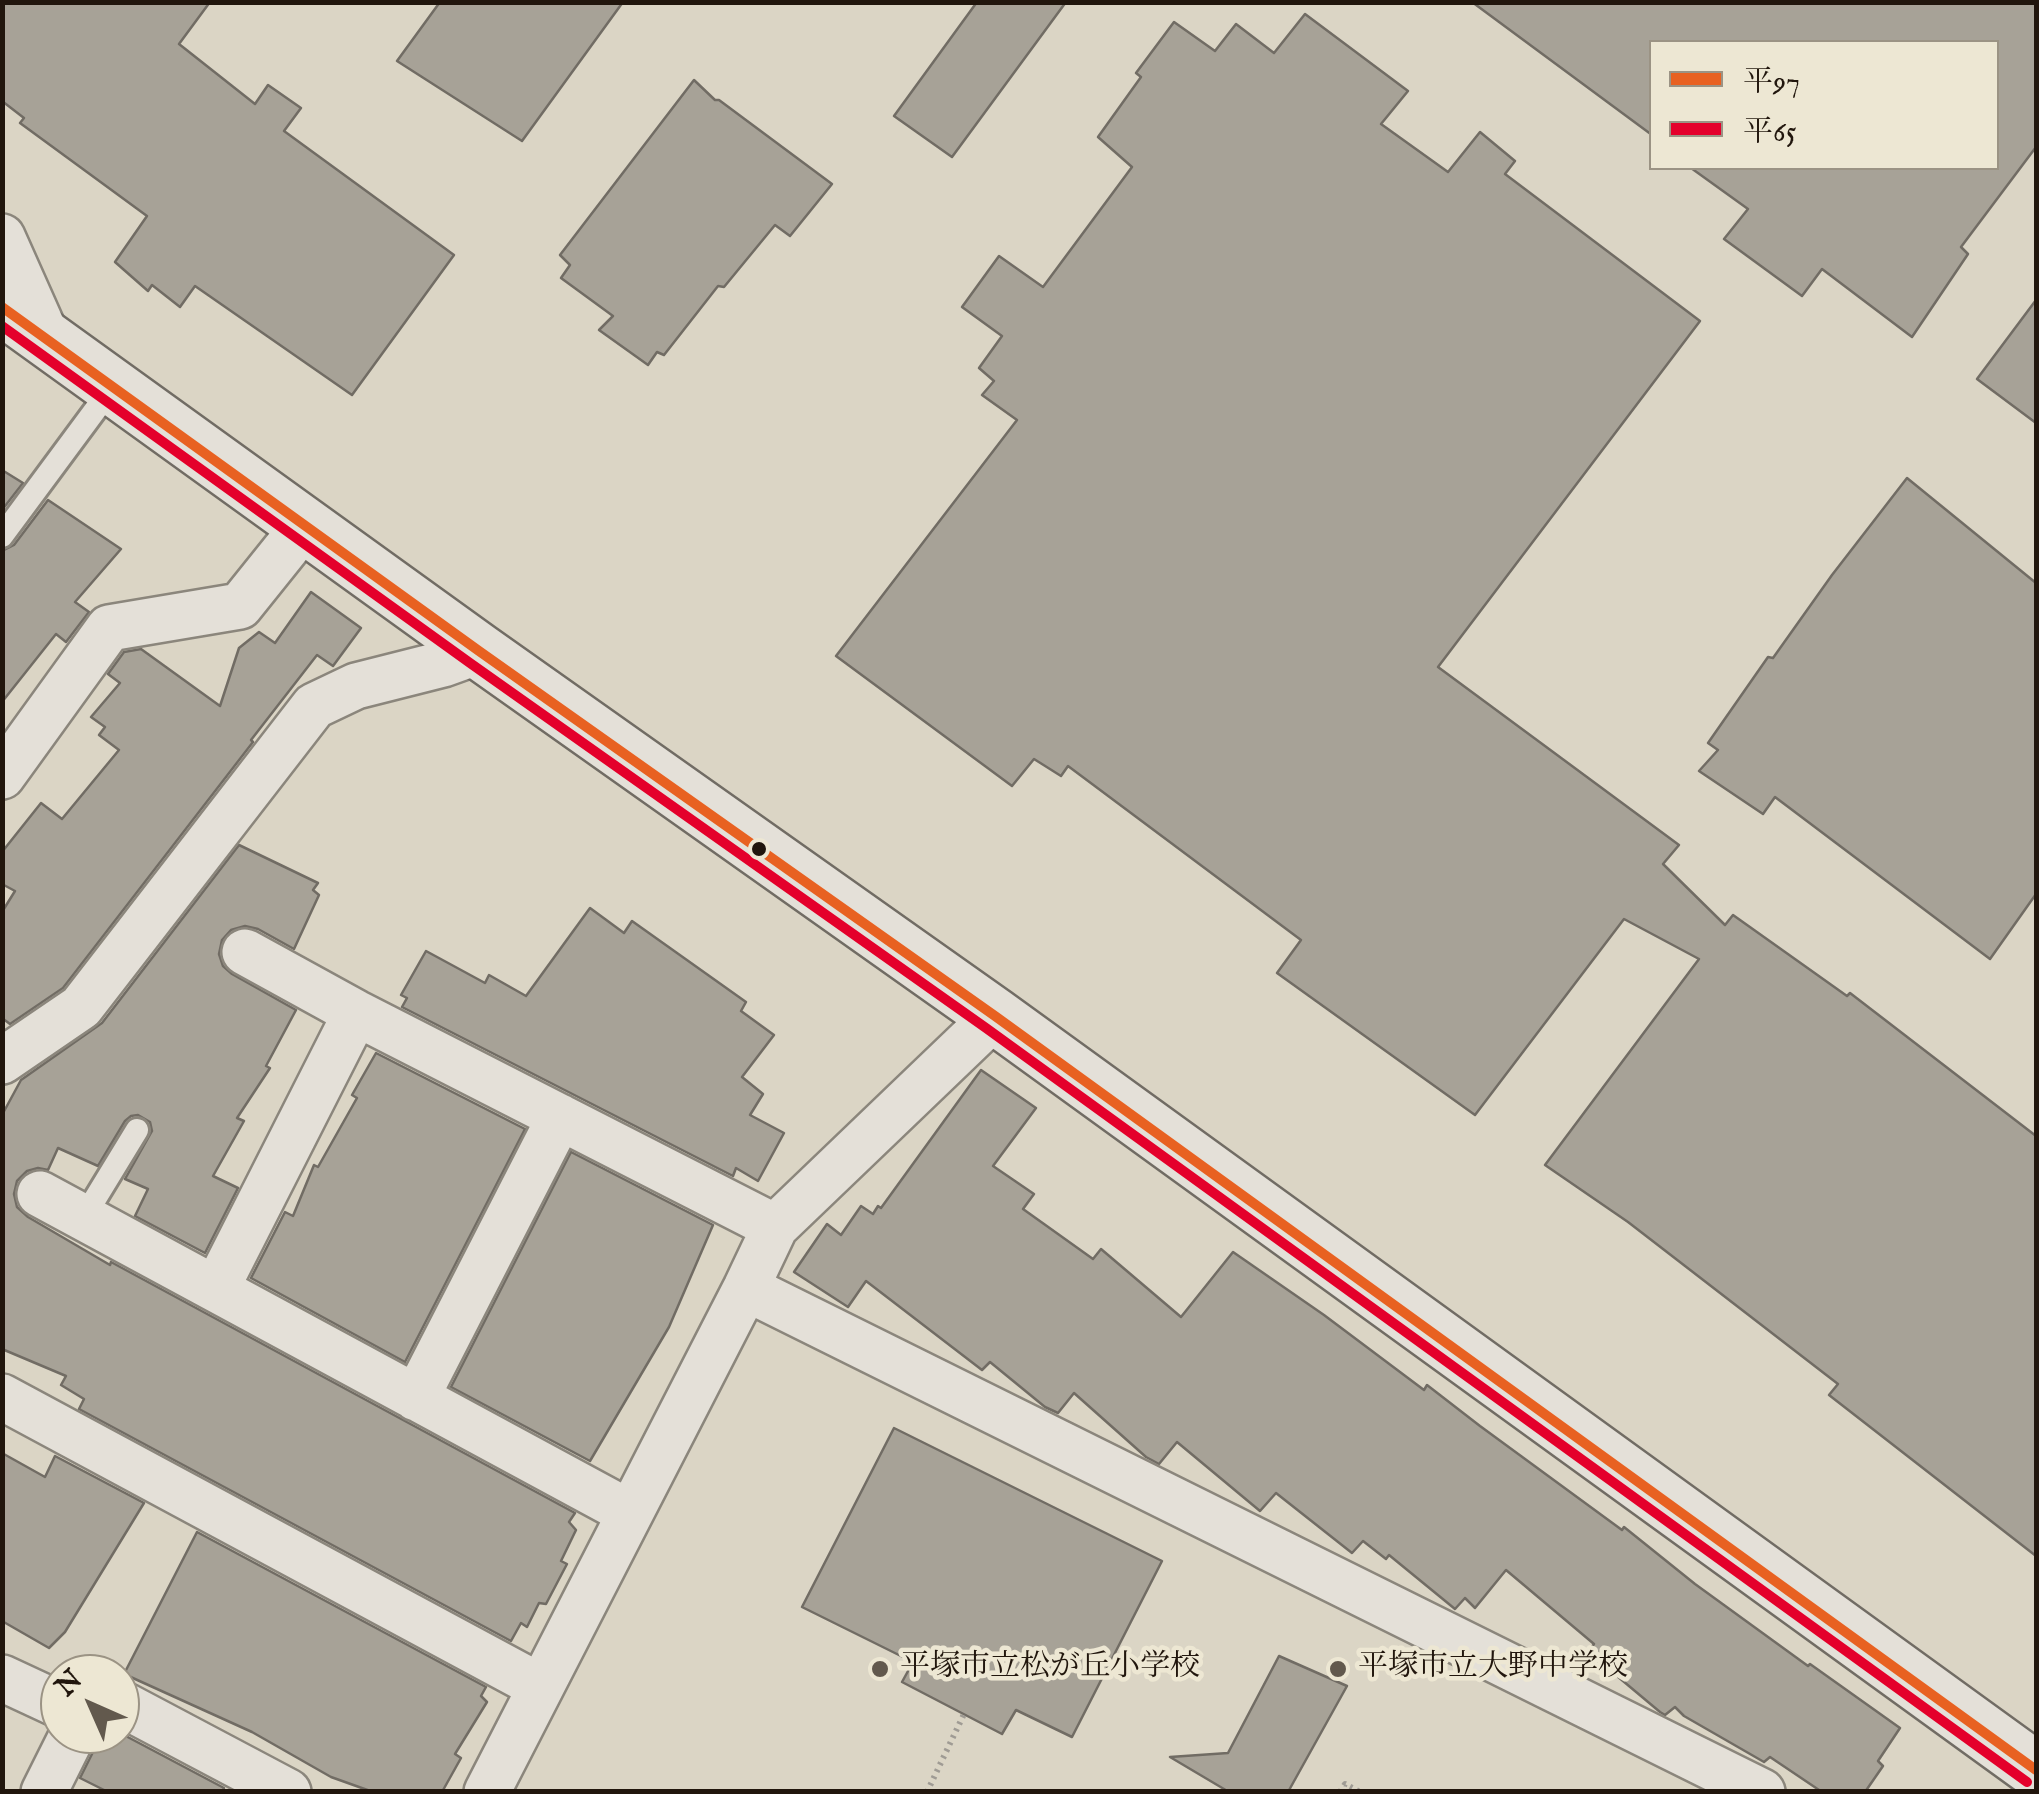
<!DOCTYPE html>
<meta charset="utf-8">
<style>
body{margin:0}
#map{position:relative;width:2039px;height:1794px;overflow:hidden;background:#dbd5c5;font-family:"IM FELL English","Noto Serif JP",serif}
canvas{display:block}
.frame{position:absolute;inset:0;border:5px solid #21160d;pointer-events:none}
.legend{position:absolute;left:1649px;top:40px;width:350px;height:130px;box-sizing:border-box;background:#ede7d3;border:2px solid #9b9384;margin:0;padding:12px 18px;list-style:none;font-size:30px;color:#21160d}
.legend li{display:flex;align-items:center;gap:20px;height:50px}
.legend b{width:50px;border:2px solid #9b9384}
.north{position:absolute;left:40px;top:1654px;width:100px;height:100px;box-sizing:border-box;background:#ede7d3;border:2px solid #9b9384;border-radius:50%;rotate:315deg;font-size:28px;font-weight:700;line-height:40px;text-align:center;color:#21160d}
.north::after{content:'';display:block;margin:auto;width:35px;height:45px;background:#62594d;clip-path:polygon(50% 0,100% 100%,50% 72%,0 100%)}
</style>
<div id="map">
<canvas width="2039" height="1794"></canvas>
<div class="frame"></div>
<ul class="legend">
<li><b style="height:12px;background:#e86121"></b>平97</li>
<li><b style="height:12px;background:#e4002b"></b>平65</li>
</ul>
<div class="north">N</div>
</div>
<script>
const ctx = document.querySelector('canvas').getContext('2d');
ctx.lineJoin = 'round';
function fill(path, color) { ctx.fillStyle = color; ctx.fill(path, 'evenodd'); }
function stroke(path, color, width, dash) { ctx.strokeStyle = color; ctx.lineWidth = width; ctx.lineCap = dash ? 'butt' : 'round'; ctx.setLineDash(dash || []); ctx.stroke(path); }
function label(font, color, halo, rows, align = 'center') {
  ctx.font = font + ' "IM FELL English","Noto Serif JP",serif'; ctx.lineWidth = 9; ctx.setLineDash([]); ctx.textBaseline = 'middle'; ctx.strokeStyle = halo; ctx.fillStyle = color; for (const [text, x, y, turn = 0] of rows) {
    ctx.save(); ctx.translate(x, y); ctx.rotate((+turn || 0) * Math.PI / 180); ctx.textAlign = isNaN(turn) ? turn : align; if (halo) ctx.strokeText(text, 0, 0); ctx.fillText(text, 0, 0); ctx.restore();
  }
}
const building = new Path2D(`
 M2,2H210L179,44L255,104L268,85L301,108L284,131L454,255L352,395L195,286L180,307L152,285L148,291L115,262L147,216L20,123L24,118L2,101Z
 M440,2H623L522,141L397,61Z
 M977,2H1066L952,157L894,116Z
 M1472,2H2036V147L1961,247L1968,254L1912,337L1822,269L1802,296L1724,239L1748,209L1691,168H1996V42H1652V135Z
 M1305,14L1408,91L1381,124L1448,172L1480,132L1515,161L1505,174L1700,321L1438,667L1679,845L1663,864L1725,925L1733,915L1847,996L1850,993L2036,1136V1556L1829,1395L1838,1384L1628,1222L1545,1165L1699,959L1624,919L1475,1115L1277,973L1301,940L1068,766L1061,776L1034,759L1012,786L836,656L1017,420L982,395L994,381L979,368L1002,336L962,307L999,256L1043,287L1132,167L1098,137L1141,77L1136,73L1174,22L1215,51L1236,24L1274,53Z
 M694,80L715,100H719L832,184L790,236L775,225L724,287L718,286L664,355L657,352L648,365L599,330L613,316L561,278L570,265L560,255Z
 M2036,300V423L1977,379Z
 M2,470L23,483L2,510Z
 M1907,478L2036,583V894L1990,959L1775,797L1763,814L1699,771L1718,750L1708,743L1768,657L1773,658L1832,575Z
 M48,500L121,549L75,602L89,612L66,642L56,634L2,702V551L14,545Z
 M311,592L361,628L333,666L317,655L251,740L253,742L63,988L10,1024L2,1018V912L15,891L2,884V852L41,803L62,819L119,750L99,735L105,727L91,717L120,683L108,674L124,652L141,649L220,706L239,648L259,632L275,643Z
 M239,845L318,883L313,890L319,895L294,949L258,929L245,926L231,930L222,940L219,954L223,966L232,974L296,1010L266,1066L270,1068L237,1118L244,1121L213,1176L238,1188L205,1253L135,1216L148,1189L125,1179L152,1131L150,1122L138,1115L131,1116L125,1121L98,1166L58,1148L48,1170L38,1168L27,1171L17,1181L14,1194L17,1207L28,1217L110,1265L111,1262L575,1513L569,1522L576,1530L561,1561L567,1564L546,1604L539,1603L527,1627L521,1623L511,1641L79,1409L84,1399L61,1385L66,1376L2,1349V1115L21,1080L102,1023Z
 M590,908L624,933L632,921L746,1002L741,1011L774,1035L742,1077L763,1094L750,1115L784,1133L758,1181L736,1168L733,1176L402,1007L407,998L401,995L426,951L485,983L489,975L526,996Z
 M376,1053L525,1129L405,1362L251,1278L285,1212L293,1216L314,1165L318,1167L357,1098L352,1095Z
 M981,1070L1036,1108L993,1166L1034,1194L1023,1209L1093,1259L1101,1249L1181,1317L1233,1252L1324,1315L1424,1390L1427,1385L1480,1426L1622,1530L1624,1527L1695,1584L1808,1666L1810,1664L1900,1728L1878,1761L1883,1766L1865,1792H1822L1770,1757L1764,1762L1684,1716L1675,1707L1665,1715L1660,1712L1617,1676L1585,1656L1594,1644L1506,1570L1475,1608L1465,1598L1455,1609L1389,1555L1386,1559L1363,1541L1352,1553L1276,1493L1260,1511L1177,1442L1159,1464L1146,1457L1074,1393L1058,1413L1045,1407L990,1362L982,1370L866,1281L848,1307L794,1272L827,1224L841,1235L861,1206L873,1214L878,1206L881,1208Z
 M571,1152L713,1225L669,1327L590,1461L451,1387Z
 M894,1428L1162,1561L1072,1737L1016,1710L1002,1734L902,1682L913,1662L802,1607Z
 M2,1453L45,1477L55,1456L144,1503L65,1632L49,1648L2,1621Z
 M197,1532L486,1687L481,1696L487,1702L455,1754L461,1758L442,1792H373L331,1777L252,1732L124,1674Z
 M1279,1656L1347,1686L1288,1792H1229L1170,1757L1228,1753Z
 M99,1734H122L224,1788L222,1792H108L80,1778L96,1746Z`);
fill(building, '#a7a297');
stroke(building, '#716c64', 2.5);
const service = new Path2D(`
 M2,536L113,386
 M84,1217L137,1130`);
const minor = new Path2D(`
 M2,237L47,338
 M2,776L109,628L240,606L305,525
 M245,952L356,1013L775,1227
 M2,1061L81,1007L314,706L356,686L443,664L479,651
 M40,1194L630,1513
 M746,1288L1762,1792
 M216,1289L356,1013
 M2,1397L541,1687
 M416,1398L560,1117
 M2,1678L60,1705
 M120,1703L288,1792
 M44,1792L73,1734
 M487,1792L746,1288L775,1227L995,1016`);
const secondary = new Path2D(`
 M2,307L479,651L995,1016L2036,1770`);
stroke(service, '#8b867c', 28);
stroke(minor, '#8b867c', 50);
stroke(secondary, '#716c64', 60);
stroke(new Path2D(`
 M927,1792L964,1714
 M1340,1792L1345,1784L1360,1792`), '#9f9b94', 6, [2.5, 5]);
stroke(service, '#e4e0d8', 22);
stroke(minor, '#e4e0d8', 45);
stroke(secondary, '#e4e0d8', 55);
stroke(new Path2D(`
 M2,307L479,651L995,1016L2036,1770`), '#e86121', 10);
stroke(new Path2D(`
 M2,326L470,663L986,1028L2027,1782`), '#e4002b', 10);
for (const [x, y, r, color] of [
 [759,849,9,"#21160d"],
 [880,1669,10,"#62594d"],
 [1338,1669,10,"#62594d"]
]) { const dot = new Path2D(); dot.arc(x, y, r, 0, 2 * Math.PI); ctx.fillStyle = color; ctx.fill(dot); stroke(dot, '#ede7d3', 4); }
label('30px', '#21160d', '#ede7d3', [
 ["平塚市立松が丘小学校",900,1669],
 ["平塚市立大野中学校",1358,1669]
], 'left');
</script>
